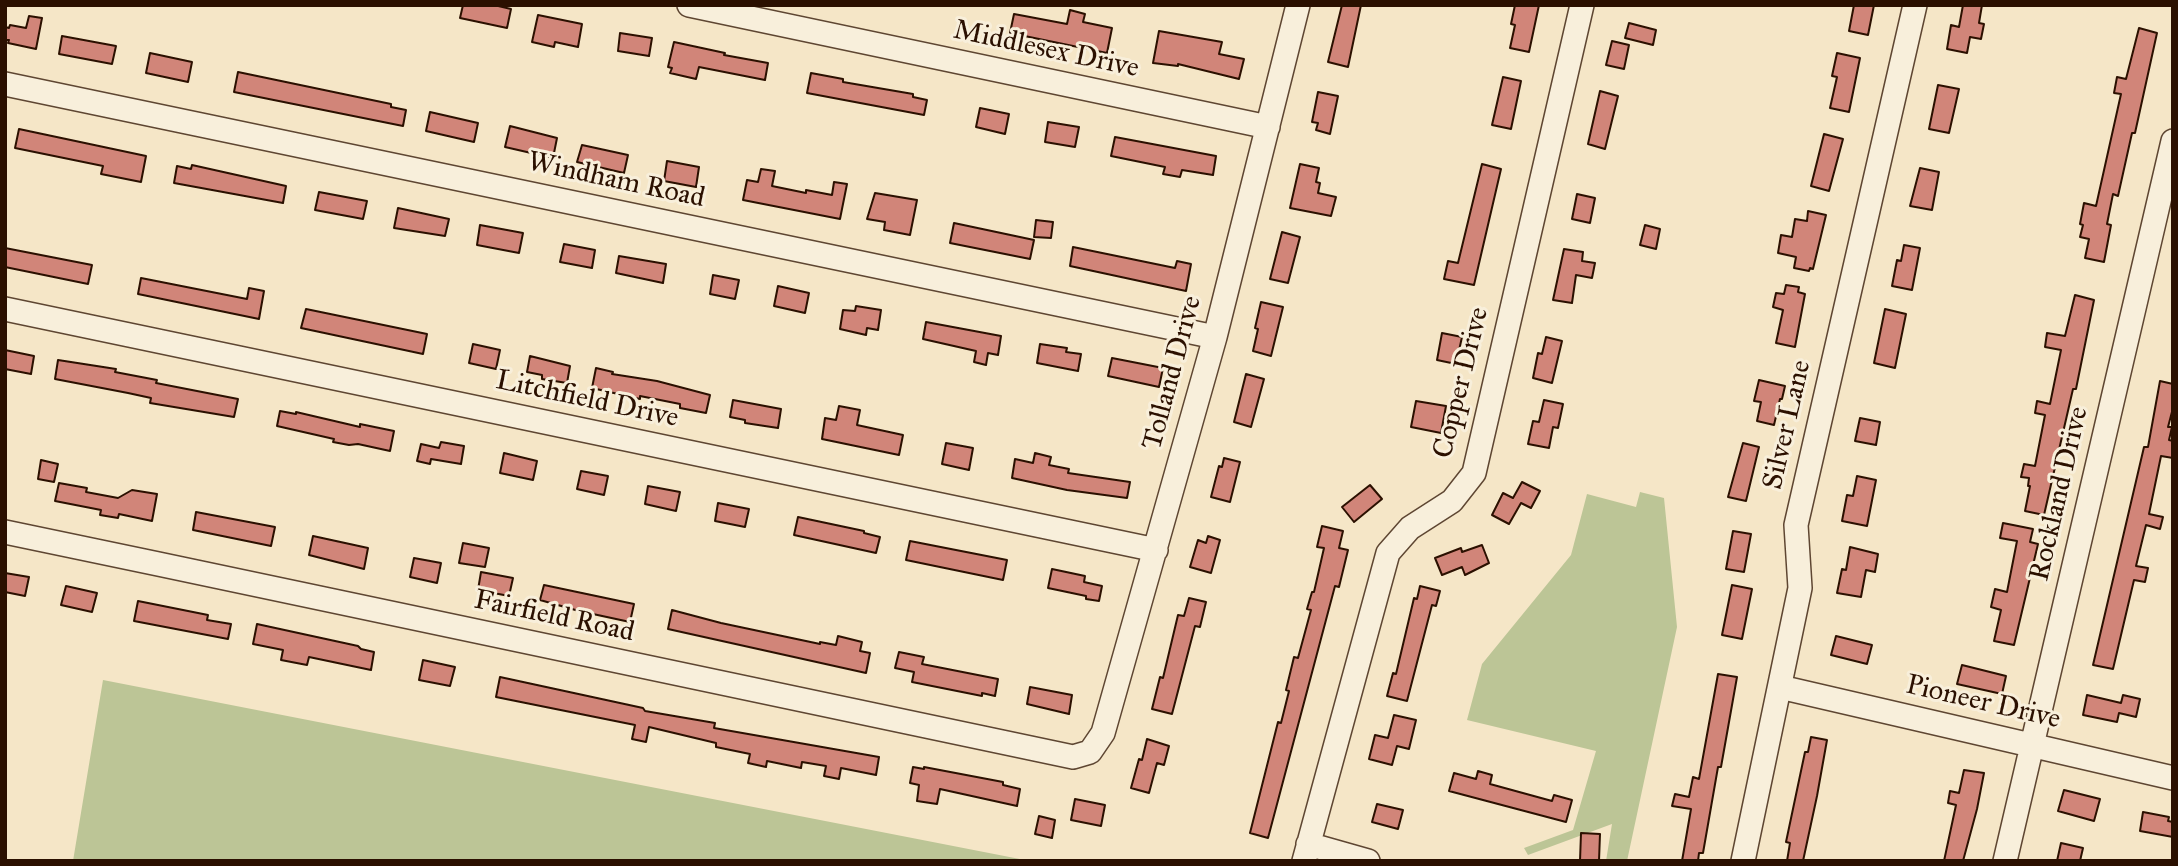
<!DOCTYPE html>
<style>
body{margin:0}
#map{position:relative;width:2178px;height:866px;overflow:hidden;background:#f5e6c7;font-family:"IM FELL Great Primer",serif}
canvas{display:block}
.frame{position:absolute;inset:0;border:7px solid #2b1000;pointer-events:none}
</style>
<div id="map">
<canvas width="2178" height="866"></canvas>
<div class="frame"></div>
</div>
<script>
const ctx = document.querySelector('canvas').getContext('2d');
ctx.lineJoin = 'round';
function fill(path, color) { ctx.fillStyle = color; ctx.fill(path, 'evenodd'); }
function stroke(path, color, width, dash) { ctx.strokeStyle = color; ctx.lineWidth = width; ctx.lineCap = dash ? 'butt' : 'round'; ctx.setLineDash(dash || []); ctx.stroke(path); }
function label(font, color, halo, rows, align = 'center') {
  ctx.font = font + ' "IM FELL Great Primer",serif'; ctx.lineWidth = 6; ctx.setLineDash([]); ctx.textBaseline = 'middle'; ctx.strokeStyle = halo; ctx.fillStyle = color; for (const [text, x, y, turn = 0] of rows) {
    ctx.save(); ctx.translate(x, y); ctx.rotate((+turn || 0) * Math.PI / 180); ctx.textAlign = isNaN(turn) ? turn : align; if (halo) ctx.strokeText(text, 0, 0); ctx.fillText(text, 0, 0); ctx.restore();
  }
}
fill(new Path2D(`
 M1640,492L1664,498L1677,627L1627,861H1606L1612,824L1528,855L1524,848L1573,830L1596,751L1467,720L1482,664L1571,555L1587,494L1636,507Z
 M103,680L1030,861H73Z`), '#bcc596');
const building = new Path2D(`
 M463,5H494L511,9L507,28L460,18Z
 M1342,5H1361L1348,67L1328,62Z
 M1515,5H1539L1529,52L1510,48L1515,25L1511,24Z
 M1854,5H1874L1868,35L1849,31Z
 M1963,5H1982L1979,23L1984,24L1981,39L1970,37L1967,53L1947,49L1951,25L1959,27Z
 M1070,10L1085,14L1083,22L1112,28L1107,53L1010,33L1014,14L1067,24Z
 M538,15L582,24L578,47L555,42L554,47L532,42Z
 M29,16L42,18L36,49L8,43L9,40H5V27L9,28L10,25L26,28Z
 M1629,23L1656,30L1653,45L1625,38Z
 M2139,28L2157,33L2135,133H2132L2118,196L2113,194L2107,224L2111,225L2104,262L2085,258L2089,239L2080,237L2083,225L2080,224L2084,203L2096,206L2121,94L2114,93L2117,77L2126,79Z
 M1159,31L1222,42L1219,54L1244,59L1239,79L1178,64V66L1153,63Z
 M620,33L652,38L649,56L618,51Z
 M62,36L116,46L112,64L59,54Z
 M1612,41L1629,45L1624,69L1606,65Z
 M674,42L725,53L724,55L768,63L765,80L699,67L696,79L670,73L672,68L668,67Z
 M150,53L192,62L188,82L146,73Z
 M1837,53L1860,58L1849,112L1830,108L1837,77L1832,76Z
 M238,72L391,104V107L406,110L403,126L234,92Z
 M811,73L843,79V82L913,94V97L927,100L924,115L807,93Z
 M1503,77L1521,81L1511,129L1492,125Z
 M1938,85L1959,89L1949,133L1929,129Z
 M1600,91L1618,96L1605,149L1588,144Z
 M1318,92L1338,96L1330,134L1316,130L1318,123L1312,122Z
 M980,108L1009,114L1005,134L976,127Z
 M430,112L478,123L474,142L426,131Z
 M1048,122L1079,127L1075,147L1045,142Z
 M510,126L557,138L553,158L505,147Z
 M19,129L146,156L141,182L101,174L103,166L15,148Z
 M1824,134L1843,139L1829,191L1811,186Z
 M1115,137L1216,156L1213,175L1182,170L1180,177L1163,174L1165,167L1111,156Z
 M582,145L628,155L624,173L577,162Z
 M667,161L699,167L696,187L664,181Z
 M1300,164L1319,168L1316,182L1320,183L1318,193L1336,197L1331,216L1290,208Z
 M1482,164L1501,169L1474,285L1444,279L1448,261L1458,263Z
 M192,165L286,186L283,203L174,183L177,166L191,169Z
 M1920,168L1939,172L1932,210L1910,206Z
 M761,169L775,171L772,186L806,193V190L832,195L834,182L847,184L840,219L743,200L747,180L758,182Z
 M319,192L367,201L363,219L315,210Z
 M875,193L917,200L910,235L884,230L885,222L867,219Z
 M1577,194L1595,198L1590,223L1572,219Z
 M398,208L449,219L445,236L394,228Z
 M1808,211L1826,215L1813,269L1810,268L1809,271L1794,268L1796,257L1778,253L1781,235L1792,237L1795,219L1807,221Z
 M1036,220L1053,222L1051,238L1034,237Z
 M954,223L1034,240L1030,259L950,243Z
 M480,225L523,233L519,253L477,245Z
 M1645,225L1660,229L1656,249L1640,245Z
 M1282,232L1300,237L1288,283L1270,279Z
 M564,244L595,250L592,268L560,262Z
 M1904,245L1920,248L1912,290L1892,286L1897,260L1901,261Z
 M1073,247L1175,268L1177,261L1191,264L1186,291L1070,266Z
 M5,248L92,265L88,284L5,267Z
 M1564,249L1583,252L1582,261L1595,263L1592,278L1576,275L1572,303L1553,300Z
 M619,256L666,264L663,283L616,273Z
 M713,275L739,280L735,299L710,294Z
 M141,278L247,299L249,288L264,291L259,319L138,294Z
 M1786,285L1799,287L1798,292L1805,294L1795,347L1776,343L1783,310L1773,307L1776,293L1784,294Z
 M778,286L809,293L805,313L774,306Z
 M2075,295L2094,300L2076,389H2073L2044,515L2025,511L2030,486H2028L2029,478L2021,477L2024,464L2035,466L2045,415L2035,413L2037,401L2050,404L2061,350L2045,347L2047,333L2065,336Z
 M1261,302L1283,307L1271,356L1253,351L1258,329L1255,328Z
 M856,306L881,310L878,330L867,328L866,335L840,329L843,310L855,311Z
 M306,309L427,334L423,354L301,328Z
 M1885,309L1906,314L1895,368L1874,363Z
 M926,322L1001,336L998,355L988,353L986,365L974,362L976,351L923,339Z
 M1442,333L1462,337L1456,364L1437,360Z
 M1546,337L1562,341L1552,383L1533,378L1538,353L1542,354Z
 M473,344L500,350L496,369L469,363Z
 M1040,344L1067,348L1066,352L1081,354L1078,371L1037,363Z
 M5,350L34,356L31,374L5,369Z
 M530,356L570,366L567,383L542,379V375L527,372Z
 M1112,358L1163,368L1159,387L1108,376Z
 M58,360L116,369L115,372L157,380L156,383L238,399L234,417L150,403L151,398L128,393L55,379Z
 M596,368L613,372L612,374L657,381L710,395L706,413L680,408V404L640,396V399L592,388Z
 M1246,374L1264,379L1251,427L1234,422Z
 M1759,380L1785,386L1782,399H1780L1774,425L1757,421L1761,402L1754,401Z
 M2160,381L2173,384V408L2168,427H2172L2169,440L2173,441V458L2161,456L2149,514L2163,517L2160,529L2146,525L2136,566L2148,568L2145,582L2134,580L2113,669L2093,665L2144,447H2148Z
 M733,400L781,409L778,428L745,423V420L730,417Z
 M1544,400L1563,404L1558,428L1553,427L1549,448L1528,444L1533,421L1539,422Z
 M1416,401L1446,406L1441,433L1411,427Z
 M839,406L860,410L857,425L903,435L899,455L822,439L825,418L836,420Z
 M280,411L296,414V412L360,427V424L394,431L390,451L358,444L349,445L333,442L334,439L277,426Z
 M1860,418L1880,422L1876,445L1855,441Z
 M441,442L464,446L461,464L431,459L430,464L417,461L421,444L439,448Z
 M946,443L973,448L969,470L942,464Z
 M1743,443L1759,447L1746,501L1728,497Z
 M504,453L537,461L533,480L500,473Z
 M1035,453L1051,457L1049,465L1069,469L1068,473L1130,482L1127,498L1067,490L1012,478L1015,459L1033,463Z
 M1224,458L1240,462L1230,502L1211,497L1219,466L1222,467Z
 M41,460L58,464L54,482L38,479Z
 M581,471L608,476L604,495L577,489Z
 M1857,476L1876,480L1867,526L1842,521L1847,495L1853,496Z
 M1522,482L1540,491L1531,508L1521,503L1509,524L1492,515L1503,493L1513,498Z
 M59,483L87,488L86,492L118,498L132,490L157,494L152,521L119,514L118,518L100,515L101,510L55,501Z
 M1370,485L1382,499L1354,522L1342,507Z
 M648,486L680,492L676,511L645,504Z
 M718,503L749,509L745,527L715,521Z
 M196,512L275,527L271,546L193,530Z
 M798,517L864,531V533L880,537L876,553L794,535Z
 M2003,523L2033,529L2030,542L2038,544L2014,645L1994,641L2001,610L1991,607L1995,589L2007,592L2017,541L2000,538Z
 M1322,526L1343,531L1339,548L1348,550L1339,587L1335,586L1268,838L1250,833L1278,722L1281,723L1289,691L1286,690L1294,657L1298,658L1311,610L1307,609L1312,592H1314L1324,548L1317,547Z
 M1733,531L1751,534L1744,572L1726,569Z
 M313,536L368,548L364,569L309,555Z
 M1208,536L1220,540L1211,573L1190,567L1198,540L1206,543Z
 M910,541L1007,560L1003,580L906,560Z
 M463,543L489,548L485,567L459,563Z
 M1482,545L1489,563L1465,575L1462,567L1442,575L1435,558L1461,548L1462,552Z
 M1850,547L1878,554L1875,572L1866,570L1861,597L1837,593L1842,569L1846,570Z
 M414,558L441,563L437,583L410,577Z
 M1052,569L1085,576L1084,582L1102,586L1099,601L1086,599V596L1048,588Z
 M481,572L513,578L509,596L478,590Z
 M5,573L29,577L25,596L5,592Z
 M544,585L634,604L630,622L579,611L540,600Z
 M1732,585L1752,589L1742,639L1722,635Z
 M66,586L97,593L92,612L61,605Z
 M1420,586L1440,591L1436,606L1432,605L1407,701L1387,696L1393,673L1396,674L1414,598L1417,599Z
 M1189,598L1206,602L1200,627L1195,626L1172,714L1152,709L1160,677L1163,678L1178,615L1184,616Z
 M138,601L208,615L207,620L231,624L228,639L134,621Z
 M672,610L721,623L820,644V642L836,645L838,636L862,642L860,651L870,653L866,673L668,629Z
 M257,624L358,646L361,649L374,652L371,670L309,657L307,665L281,660L283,650L253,644Z
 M1836,636L1872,645L1867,664L1831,655Z
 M899,652L924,657L922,664L998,679L995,696L982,693V696L912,682L914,672L895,668Z
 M423,660L455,667L450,686L419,680Z
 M1962,665L2006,676L2002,694L1957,684Z
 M1718,674L1737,677L1721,767H1718L1703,853H1699L1698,861H1682L1691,809L1672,806L1675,794L1689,797L1693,777L1699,779Z
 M500,677L643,708L645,711L715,723L714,728L879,757L876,775L841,768L839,779L824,776L826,766L802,762L801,768L767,761L766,767L748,763L750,754L716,747V743L649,727L646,742L632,739L635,725L496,697Z
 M1030,687L1072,695L1069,714L1027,704Z
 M2087,695L2121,703L2123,695L2140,699L2136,717L2119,713L2117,722L2083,715Z
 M1394,715L1416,720L1409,749L1397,746L1392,765L1369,759L1375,735L1388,738Z
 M1811,737L1827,740L1817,796L1803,861H1787L1790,843L1786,842L1805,752H1808Z
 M1147,739L1169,746L1164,765L1157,763L1149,793L1131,788L1139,759L1142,760Z
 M913,767L924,769V767L1003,782V785L1020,789L1017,806L940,789L937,804L917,801L919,785L910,783Z
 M1964,770L1984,773L1977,809L1963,861H1944L1956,805L1948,803L1950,791L1959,793Z
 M1478,771L1492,775L1490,784L1552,801L1554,795L1572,800L1566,822L1449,791L1454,773L1476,779Z
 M2064,790L2100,799L2094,821L2058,811Z
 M1075,799L1105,805L1101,826L1071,820Z
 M1377,804L1403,810L1398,829L1372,822Z
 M2143,812L2169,817L2168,821L2173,822V837L2140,831Z
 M1039,816L1055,820L1052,838L1035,834Z
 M1581,833L1600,834L1599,861H1580Z
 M2061,843L2083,848L2080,861H2057Z`);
fill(building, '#d18579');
stroke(building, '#2b1000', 2);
const minor = new Path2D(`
 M689,5L1268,127
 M5,84L1215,337
 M5,309L1156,550
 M5,532C361,606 716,684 1073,757L1090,752L1103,733L1215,337L1298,5
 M1780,687L2173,778
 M1308,844L1368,861
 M1304,861L1388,553L1410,528L1452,501L1474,473L1582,5
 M1743,861L1800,588L1796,525L1915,5
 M2005,861L2173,141`);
stroke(minor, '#5e4632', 26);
stroke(minor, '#f8efdb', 23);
label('28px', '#2b1000', '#f8efdb', [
 ["Middlesex Drive",1046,50,12],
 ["Windham Road",616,181,12],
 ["Tolland Drive",1173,373,-75],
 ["Copper Drive",1462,383,-76],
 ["Litchfield Drive",587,400,12],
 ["Silver Lane",1788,425,-77],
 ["Rockland Drive",2060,494,-77],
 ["Fairfield Road",554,617,12],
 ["Pioneer Drive",1983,703,13]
]);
</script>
